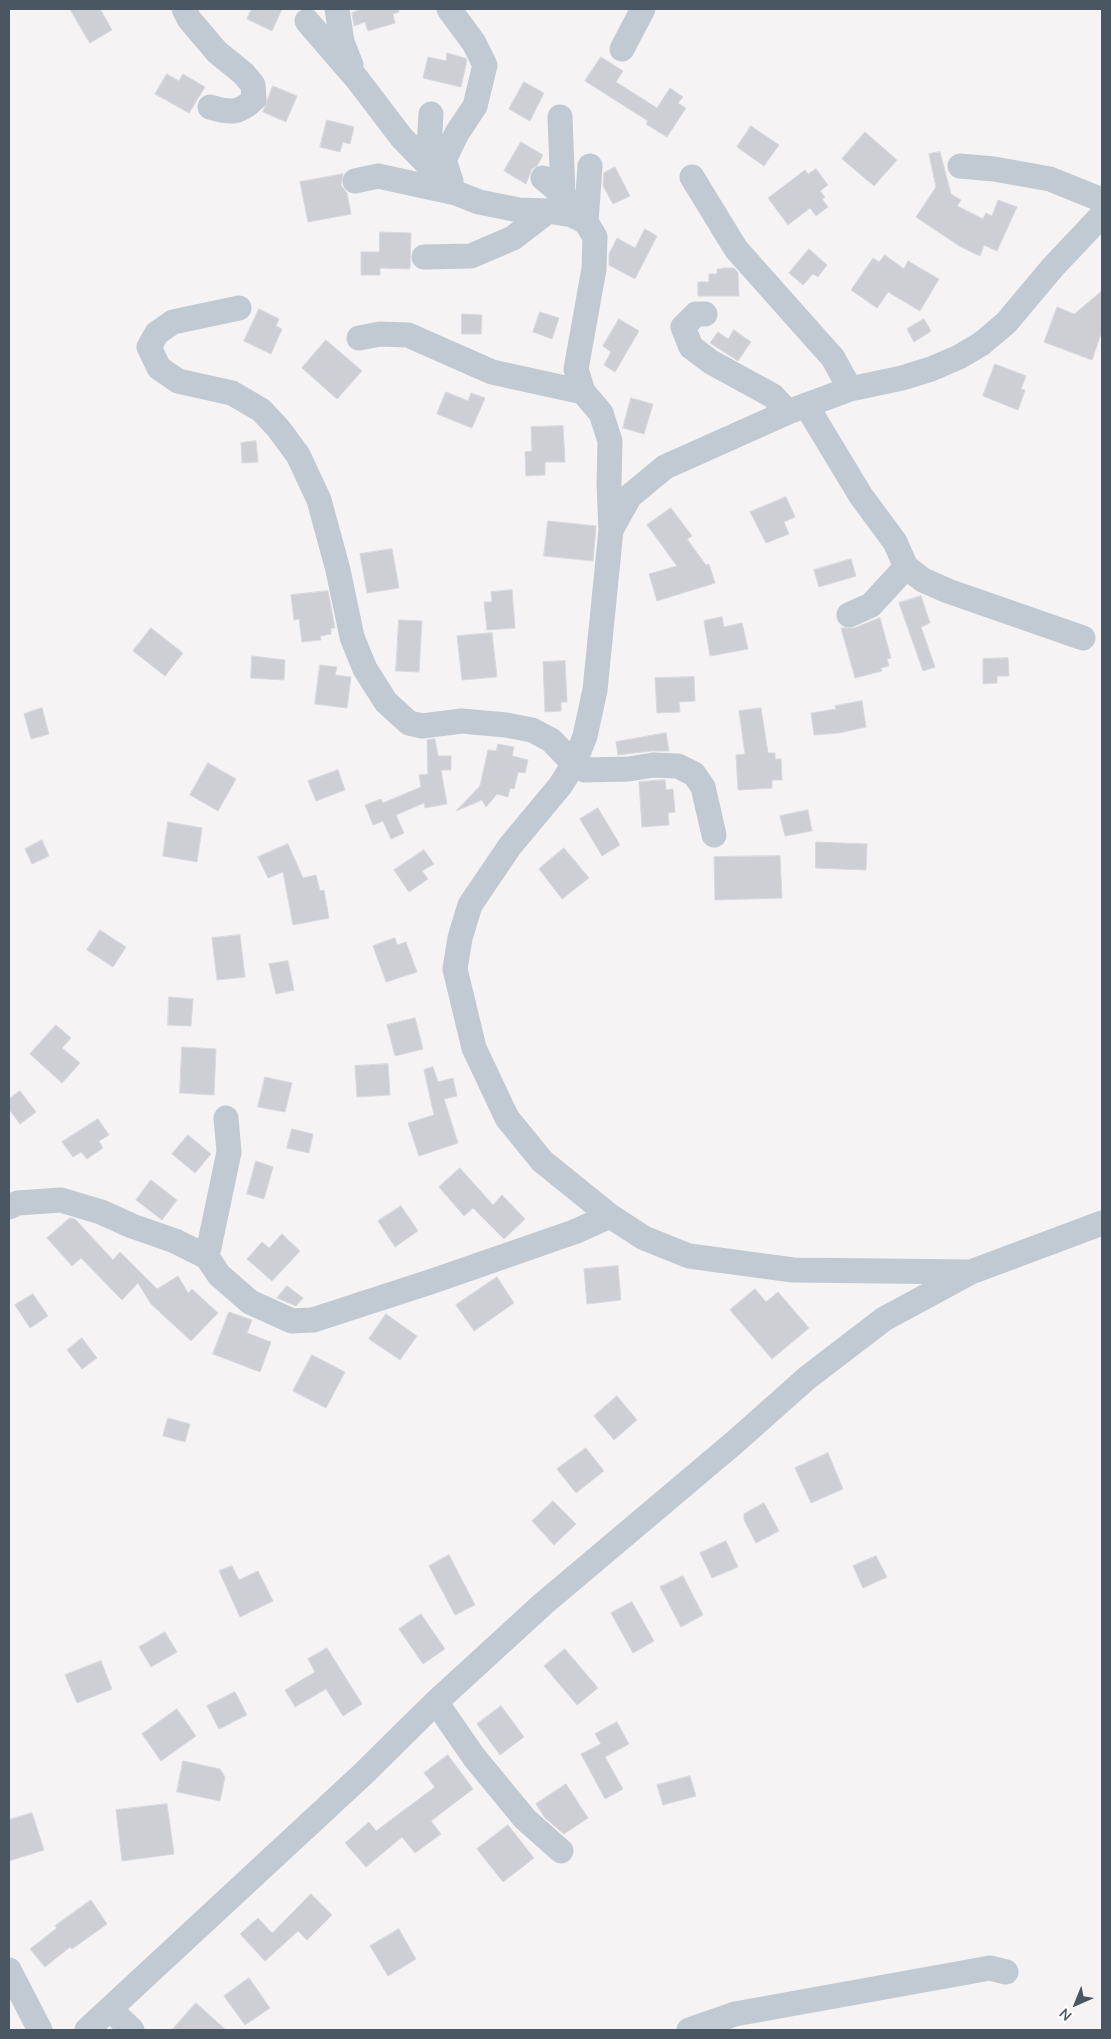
<!DOCTYPE html>
<style>
body{margin:0}
#map{position:relative;width:1111px;height:2039px;overflow:hidden;background:#f5f3f3;font-family:Mulish,sans-serif}
canvas{display:block}
.frame{position:absolute;inset:0;border:10px solid #4a5661;pointer-events:none}
.north{position:absolute;left:1051px;top:1979px;width:50px;height:50px;-webkit-text-stroke:4px #fff;paint-order:stroke;rotate:224deg;font-size:14px;font-weight:700;line-height:20px;text-align:center;color:#4a5661}
.north::after{content:'';display:block;margin:auto;width:18px;height:22px;background:#4a5661;clip-path:polygon(50% 0,100% 100%,50% 72%,0 100%)}
</style>
<div id="map">
<canvas width="1111" height="2039"></canvas>
<div class="frame"></div>
<div class="north">N</div>
</div>
<script>
const ctx = document.querySelector('canvas').getContext('2d');
ctx.lineJoin = 'round';
function fill(path, color) { ctx.fillStyle = color; ctx.fill(path, 'evenodd'); }
function stroke(path, color, width, dash) { ctx.strokeStyle = color; ctx.lineWidth = width; ctx.lineCap = dash ? 'butt' : 'round'; ctx.setLineDash(dash || []); ctx.stroke(path); }
const building = new Path2D(`
 M70,9H100L112,30L90,43Z
 M252,9H282L272,31L247,19Z
 M362,9H398L399,12L393,14L395,23L368,31L365,22L354,26L352,13Z
 M447,53L465,58L467,60L461,87L423,78L428,57L446,61Z
 M601,57L623,71L616,82L657,108L670,88L683,97L678,103L686,108L667,137L646,124L648,121L585,81Z
 M167,74L179,81L183,74L205,87L189,113L155,94Z
 M524,82L544,93L530,121L509,109Z
 M273,86L297,96L286,122L263,112Z
 M327,120L354,127L350,144L343,142L340,152L320,147Z
 M751,126L779,145L764,166L737,147Z
 M865,132L897,160L874,186L842,159Z
 M521,142L543,155L537,166L532,169L526,184L504,171Z
 M940,152L951,194L961,200L957,206L983,219L986,213L992,216L998,200L1017,207L997,251L984,245L980,256L961,247L916,217L936,187L929,154Z
 M615,167L630,196L613,204L603,186L604,173Z
 M816,169L828,185L820,191L825,197L822,199L828,207L816,216L810,208L788,225L768,198L805,170L808,174Z
 M343,174L341,185L347,193L351,214L308,222L300,182Z
 M645,229L657,236L635,279L609,265V254L617,238L635,248Z
 M380,232L411,233L410,269L380,268V275H361V252H379Z
 M809,249L827,265L818,277L813,274L803,285L789,273Z
 M885,255L904,269L908,261L939,279L920,311L888,292L877,308L851,290L873,258L879,262Z
 M722,268H734L738,273L739,296H698V282H709V274H717V269H722Z
 M1102,291V331L1092,360L1044,342L1057,307L1074,314Z
 M259,309L279,319L276,326L282,329L271,354L244,341Z
 M540,312L559,318L552,339L533,332Z
 M462,314L482,315L481,334H462Z
 M619,319L639,331L615,372L604,365L611,352L603,346Z
 M924,319L931,331L914,342L907,329Z
 M734,330L751,342L738,361L710,343L718,332L728,339Z
 M326,340L362,371L337,399L302,368Z
 M995,364L1026,376L1021,389L1025,390L1018,410L983,396Z
 M446,392L468,401L471,393L485,398L472,428L437,414Z
 M631,398L653,404L644,434L623,428Z
 M563,426L565,462H545V475L526,476L525,452L532,451L531,427Z
 M256,441L258,462L242,463L241,443Z
 M786,497L795,517L784,522L789,534L766,543L750,512Z
 M671,508L692,536L687,539L706,565L709,564L715,583L657,601L649,574L677,566L647,525Z
 M548,521L596,526L593,561L544,556Z
 M392,549L399,588L367,593L360,554Z
 M851,559L856,576L819,587L814,570Z
 M512,590L515,628L487,630L484,602H492L491,592Z
 M328,591L335,628H331V634L320,636L321,640L302,642L299,619L294,620L291,595Z
 M921,596L930,623L921,627L935,667L923,671L899,603Z
 M722,617L724,627L742,623L748,649L710,656L704,621Z
 M880,618L891,658L887,659L889,666L881,668L882,671L855,678L841,628H854Z
 M399,620L422,621L419,672L396,671Z
 M151,628L183,653L165,676L133,651Z
 M492,633L497,677L462,680L457,636Z
 M252,656L285,660L284,680L251,678Z
 M1008,658L1009,676H997V683L983,684V659Z
 M565,661L567,702H561V711L545,712L543,662Z
 M320,665L337,667L335,675L351,677L347,708L315,704Z
 M694,677L695,701L679,702L680,712L657,713L655,678Z
 M862,701L866,727L839,733L814,735L811,713L836,709L835,706Z
 M42,708L49,734L31,739L24,714Z
 M761,708L768,753H775V759H781L782,780H772V788L738,790L736,755L745,754L739,711Z
 M666,733L669,751H651L618,755L616,742Z
 M435,739L438,756H451V770H441L447,804L425,808L424,803L396,815L404,833L391,839L383,821L373,825L365,805L381,799L383,803L421,787L419,775L428,774L427,740Z
 M498,744L514,747L512,756L528,760L525,773L518,772L514,789L510,788L508,797L497,794L486,807L482,800L456,811L480,786L488,750L496,751Z
 M208,763L236,779L218,811L190,795Z
 M338,770L345,790L316,801L308,781Z
 M665,780L666,790L673,789L675,812L668,813L669,825L642,827L639,782Z
 M598,808L620,845L602,856L580,819Z
 M808,810L812,831L785,836L780,816Z
 M168,822L202,828L197,862L163,856Z
 M42,840L49,856L32,864L25,849Z
 M816,842L867,844L866,870L816,868Z
 M288,844L303,878L316,875L320,891L324,890L329,918L293,925L283,872L268,878L258,857Z
 M564,848L589,878L562,899L539,869Z
 M424,850L434,864L422,871L428,879L409,892L394,870Z
 M780,856L782,898L715,900L714,857Z
 M100,930L126,947L113,967L87,950Z
 M240,935L245,977L217,980L212,938Z
 M395,938L397,945L406,942L417,972L386,982L373,946Z
 M288,961L294,990L276,994L269,964Z
 M169,997L193,999L191,1026L168,1025Z
 M415,1018L423,1049L395,1056L387,1025Z
 M56,1025L71,1038L62,1048L80,1063L62,1083L30,1054Z
 M182,1047L216,1049L214,1095L180,1093Z
 M388,1064L390,1095L357,1097L355,1066Z
 M433,1067L438,1082L453,1078L457,1096L444,1099L458,1143L419,1156L408,1123L434,1115L424,1070Z
 M265,1077L292,1083L285,1112L258,1107Z
 M20,1091L36,1112L20,1124L9,1109V1099Z
 M98,1119L109,1135L99,1141L103,1148L87,1159L81,1152L73,1157L62,1142Z
 M292,1129L313,1134L309,1153L287,1148Z
 M188,1135L211,1154L195,1173L172,1154Z
 M256,1161L273,1167L264,1199L247,1194Z
 M460,1168L493,1205L502,1195L525,1219L504,1239L473,1208L464,1216L439,1187Z
 M151,1180L177,1200L162,1220L136,1200Z
 M401,1206L418,1231L395,1247L378,1221Z
 M70,1218L75,1219L113,1260L120,1252L157,1289L178,1276L188,1293L192,1289L218,1313L191,1341L151,1304L138,1283L122,1300L81,1258L72,1266L47,1238Z
 M282,1234L300,1251L272,1281L247,1259L262,1242L269,1248Z
 M618,1266L621,1300L587,1304L584,1269Z
 M497,1277L514,1303L474,1331L456,1305Z
 M287,1286L303,1298L296,1306L277,1298Z
 M755,1289L766,1302L778,1292L809,1328L772,1359L730,1310Z
 M33,1294L48,1316L30,1328L15,1305Z
 M229,1312L252,1320L247,1333L271,1342L260,1372L213,1354Z
 M386,1314L417,1336L400,1360L369,1339Z
 M82,1338L97,1358L82,1369L67,1350Z
 M312,1355L345,1372L326,1408L293,1391Z
 M617,1396L637,1420L614,1440L594,1416Z
 M168,1418L190,1424L185,1442L163,1436Z
 M586,1448L604,1471L576,1493L557,1469Z
 M828,1453L843,1489L811,1503L795,1468Z
 M553,1501L576,1524L554,1545L532,1521Z
 M764,1503L779,1531L756,1543L744,1520V1514Z
 M726,1541L738,1567L712,1578L700,1553Z
 M449,1555L475,1605L455,1615L429,1566Z
 M876,1556L887,1577L863,1588L853,1566Z
 M232,1566L239,1580L258,1571L273,1601L240,1617L219,1571Z
 M683,1576L703,1615L681,1627L660,1587Z
 M632,1602L654,1641L633,1653L611,1613Z
 M421,1614L445,1649L423,1664L399,1629Z
 M165,1632L177,1652L151,1667L139,1647Z
 M327,1648L362,1704L343,1716L326,1689L295,1707L285,1690L315,1672L308,1659Z
 M565,1649L598,1688L577,1705L544,1666Z
 M101,1661L112,1689L77,1703L65,1675Z
 M235,1692L247,1715L219,1729L207,1706Z
 M501,1706L524,1737L500,1755L477,1724Z
 M177,1709L196,1736L161,1761L142,1734Z
 M617,1722L629,1744L605,1757L623,1789L605,1799L581,1754L601,1744L595,1734Z
 M448,1755L473,1789L431,1821L441,1834L415,1853L402,1837L366,1867L345,1843L369,1822L376,1831L435,1787L424,1773Z
 M183,1761L220,1769L225,1777L220,1801L177,1792Z
 M690,1776L696,1796L663,1805L657,1785Z
 M566,1784L588,1818L564,1834L545,1818L536,1804Z
 M167,1804L174,1854L122,1861L116,1810Z
 M32,1813L44,1850L9,1861V1820Z
 M508,1825L534,1858L503,1882L477,1849Z
 M311,1894L332,1915L307,1940L298,1931L265,1961L240,1934L258,1918L272,1933Z
 M91,1900L107,1924L72,1949L70,1947L45,1967L30,1949L57,1928L55,1926Z
 M399,1929L416,1959L388,1976L370,1946Z
 M249,1978L270,2008L245,2025L224,1996Z
 M196,2003L226,2030H172Z`);
fill(building, '#cdcfd5');
stroke(building, '#d7d9de', 1);
stroke(new Path2D(`
 M184,9L189,19L217,52L244,74L253,85L254,99C239,114 230,113 210,107
 M337,9L342,42L351,65
 M449,9L474,43L485,65L475,106L457,133L444,160L451,181
 M307,21L357,79L402,138L456,193L378,176L355,181
 M622,49L643,9
 M431,114L429,147L439,174L456,193L479,202L519,210L548,211L572,215L586,222
 M560,117L563,195
 M960,166L994,169L1050,179L1102,200
 M692,177L736,249L833,358L850,389
 M543,178L563,195L586,222L595,237L594,269L576,369L583,392L601,413L610,441L609,484L611,530
 M586,222L590,166
 M424,257L471,256L513,238L548,211
 M239,308L173,322L157,333L149,347L159,368L178,381L232,393L261,410L278,428L298,455L319,500L338,570L352,637L365,669L386,702L409,723L422,726L462,721L506,725L532,730L551,740L574,764L585,770L629,769L653,765L678,766L694,774L703,787L714,835
 M705,314H696L683,327L691,347L711,362L773,396L788,412
 M359,338L380,334L408,335L492,372L583,392
 M806,405L861,496L895,542L906,567L871,605L849,615
 M906,567L923,580L948,591L1083,638
 M226,1118L229,1152L207,1257L219,1275L250,1302L292,1321L313,1320L433,1281L574,1232L610,1216
 M9,1207L18,1203L61,1200L101,1212L132,1226L175,1241L207,1257
 M971,1272L793,1270L689,1256L644,1238L610,1216L542,1161L507,1118L474,1048L455,969L460,938L470,905L510,846L560,786L574,764L585,736L595,690L611,530L630,496L665,467L788,412L850,389L902,378L931,369L959,357L981,344L1006,323L1053,267L1102,215
 M436,1702L474,1757L525,1819L561,1851
 M9,1970L40,2030
 M110,2009L132,2030
 M87,2030L362,1775L436,1702L543,1604L735,1442L807,1378L884,1319L971,1272L1102,1223
 M689,2030L735,2014L990,1968L1006,1972`), '#c1cad2', 25);
</script>
